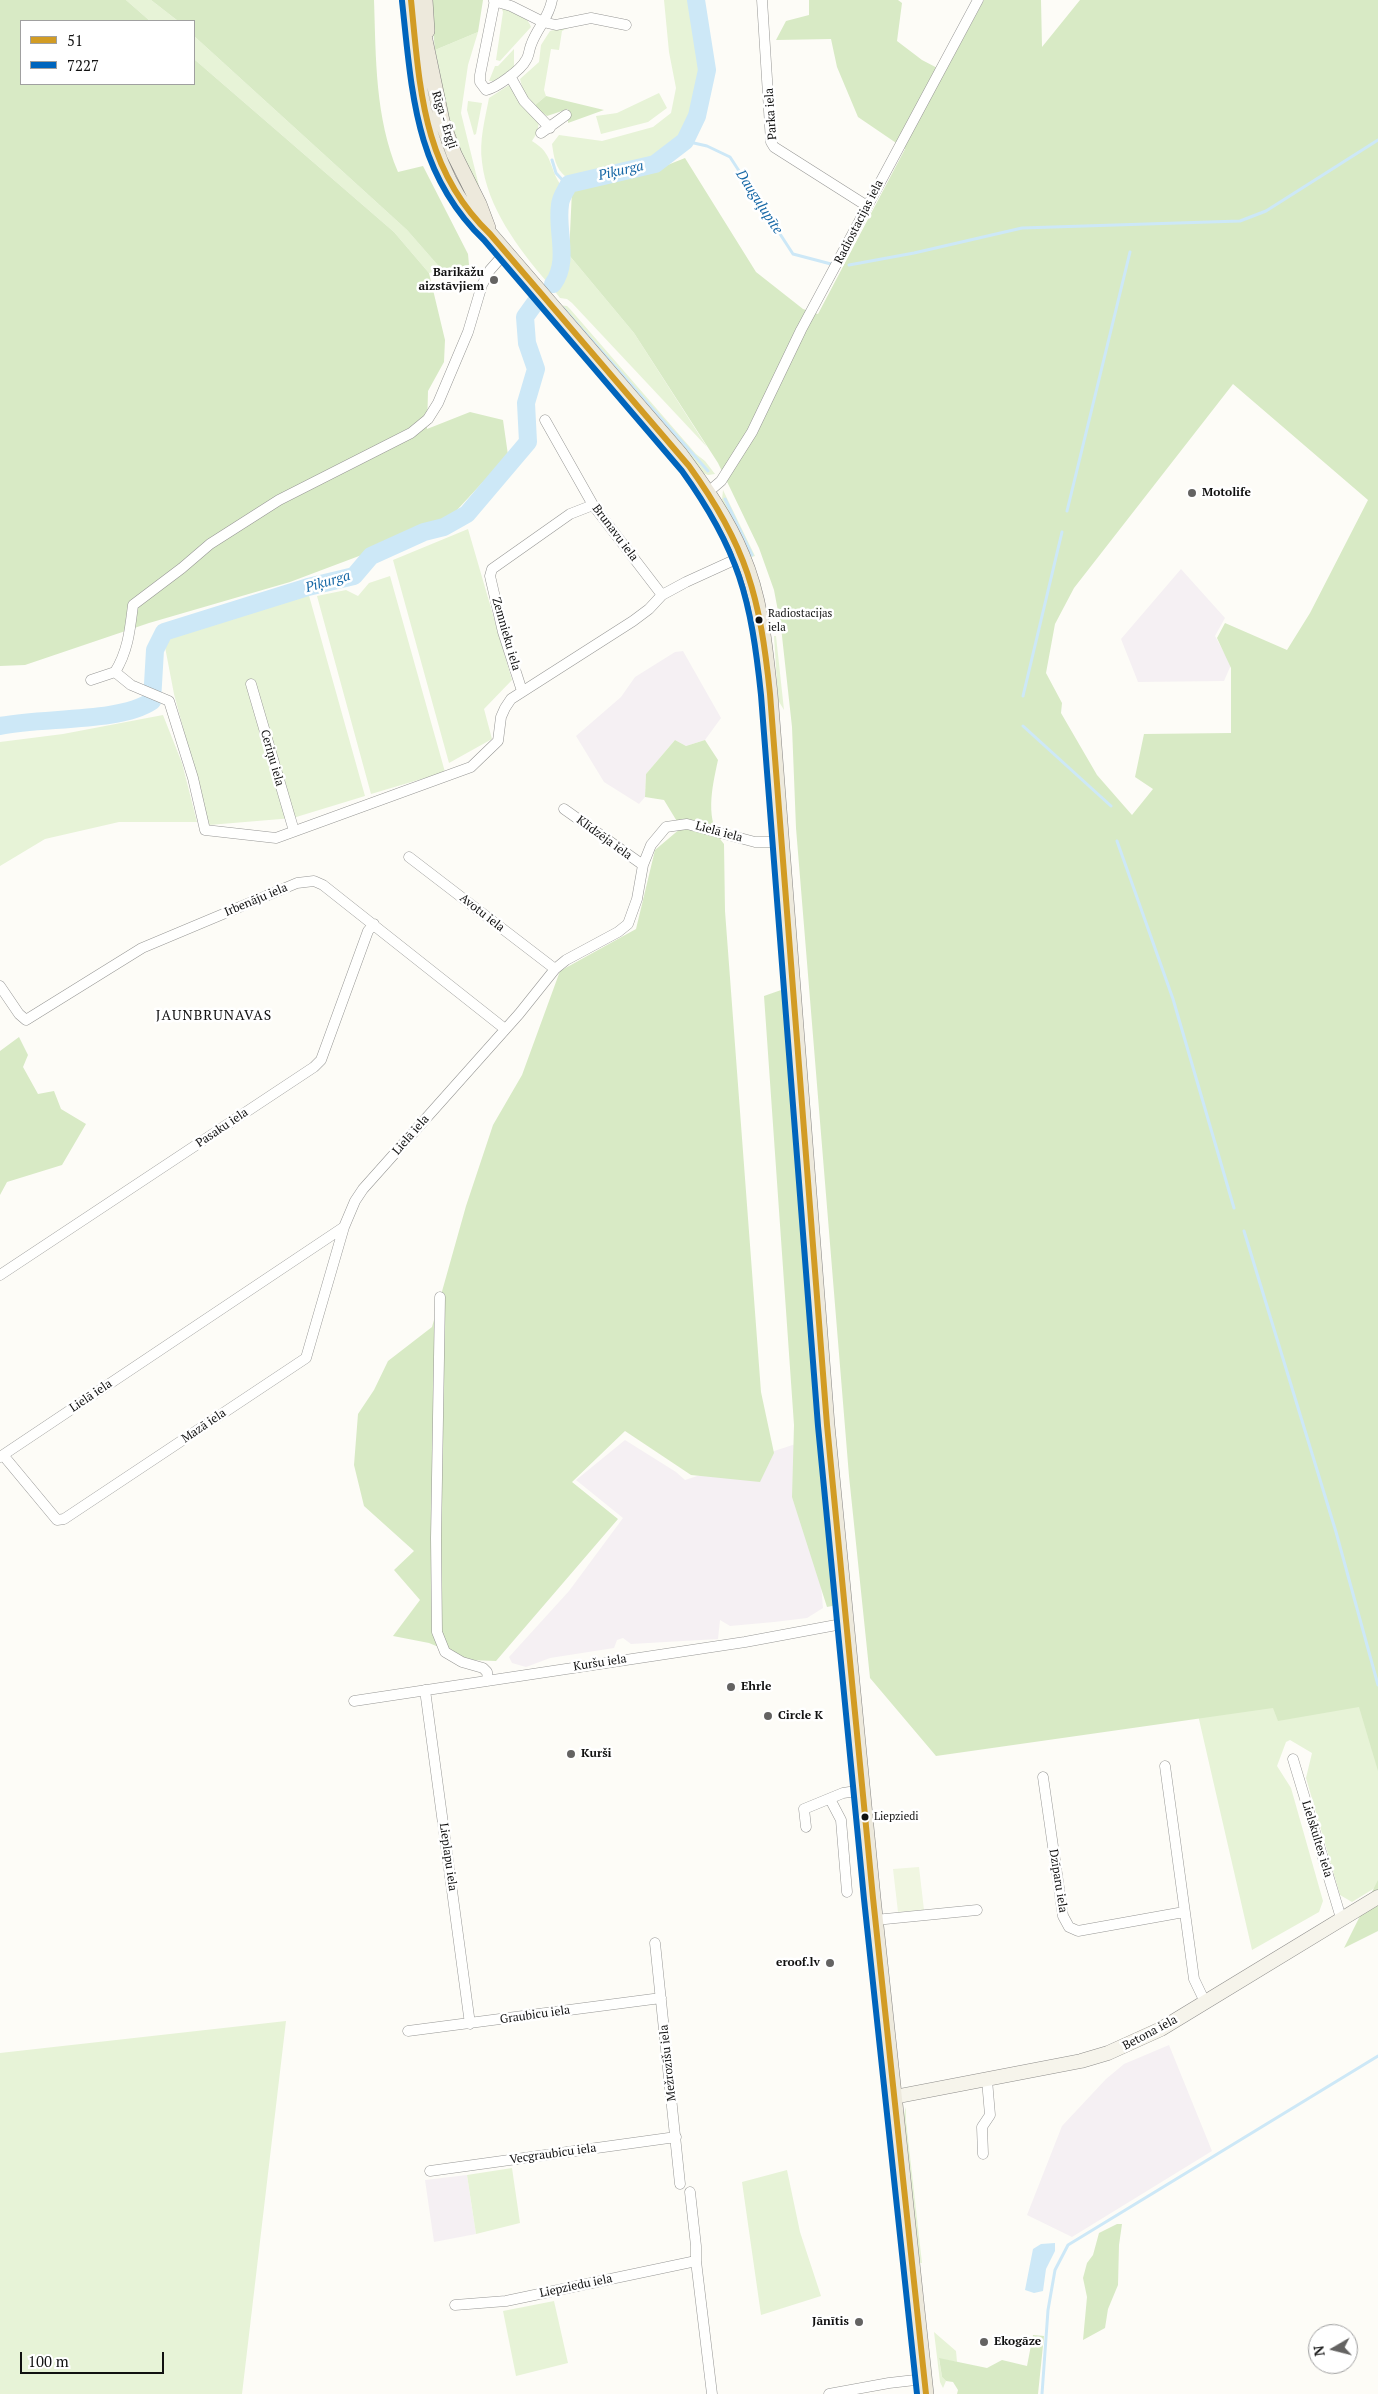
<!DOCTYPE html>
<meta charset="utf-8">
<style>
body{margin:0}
#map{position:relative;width:1378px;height:2394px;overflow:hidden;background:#fdfcf7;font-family:"PT Serif",serif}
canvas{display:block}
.legend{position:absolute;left:20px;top:20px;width:175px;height:65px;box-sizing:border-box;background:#fff;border:1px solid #a0a0a0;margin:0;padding:6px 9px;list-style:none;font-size:15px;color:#111}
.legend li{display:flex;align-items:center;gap:10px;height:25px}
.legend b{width:25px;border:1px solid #a0a0a0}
.north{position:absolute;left:1308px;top:2324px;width:50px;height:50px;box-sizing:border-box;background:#fff;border:1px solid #a0a0a0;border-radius:50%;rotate:262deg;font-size:14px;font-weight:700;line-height:20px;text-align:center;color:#111}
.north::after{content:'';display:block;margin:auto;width:18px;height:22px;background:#646362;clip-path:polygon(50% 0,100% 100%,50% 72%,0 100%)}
.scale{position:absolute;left:20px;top:2352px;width:144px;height:22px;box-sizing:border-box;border:2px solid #111;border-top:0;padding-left:6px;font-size:15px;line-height:18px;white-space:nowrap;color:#111;-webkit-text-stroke:4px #fff;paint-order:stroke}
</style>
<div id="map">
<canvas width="1378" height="2394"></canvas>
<ul class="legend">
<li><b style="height:6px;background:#d29c24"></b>51</li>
<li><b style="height:6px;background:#0065bd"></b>7227</li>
</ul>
<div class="north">N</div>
<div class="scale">100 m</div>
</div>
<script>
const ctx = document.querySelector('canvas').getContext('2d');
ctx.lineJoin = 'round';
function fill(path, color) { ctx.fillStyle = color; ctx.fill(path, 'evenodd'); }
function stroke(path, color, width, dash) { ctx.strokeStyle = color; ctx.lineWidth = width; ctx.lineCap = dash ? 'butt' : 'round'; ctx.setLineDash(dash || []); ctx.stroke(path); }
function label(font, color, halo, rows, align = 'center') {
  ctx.font = font + ' "PT Serif",serif'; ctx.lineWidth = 5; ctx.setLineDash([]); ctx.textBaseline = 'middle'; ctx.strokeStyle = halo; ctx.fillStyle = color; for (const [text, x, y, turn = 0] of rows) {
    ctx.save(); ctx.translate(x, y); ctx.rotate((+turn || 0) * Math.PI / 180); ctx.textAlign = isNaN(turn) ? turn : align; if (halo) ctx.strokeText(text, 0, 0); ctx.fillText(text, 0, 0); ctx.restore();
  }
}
fill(new Path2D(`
 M1181,569L1225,618L1215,636L1231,665L1224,681L1138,682L1121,639Z
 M683,651L721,718L705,740L686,746L675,740L646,774L645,797L639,804L604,782L576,736L621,697L635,677L675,652Z
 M625,1440L676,1472L685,1480L808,1440L823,1608L807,1618L774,1622L730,1626L720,1620L718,1639L631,1644L623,1638L617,1640L614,1648L550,1658L526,1667L512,1663L509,1657L569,1591L623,1518L576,1480Z
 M1169,2045L1212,2151L1072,2237L1027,2215L1062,2126L1106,2079L1124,2064Z
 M467,2175L476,2234L434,2242L425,2180Z`), '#f5f0f3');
fill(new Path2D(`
 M126,0H151L178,21H150Z
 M664,0H695C700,47 711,118 665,150C643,165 593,172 566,177C555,168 554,157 552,144L559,135L602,141L653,127L671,113L676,88L669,52Z
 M502,9C511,7 528,16 531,27L500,61L496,60L503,12Z
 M576,24L562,31L559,50L551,49L544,90L546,96L534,106L523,90L520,79L539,62L541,45L550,31Z
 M478,32L468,65L461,113L480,190L461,153L448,116L435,50Z
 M194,36L407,230L442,270L429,273L394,232L194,59Z
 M514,49V68L494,81H489L495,66H498Z
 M509,85L519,100L539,122L537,133L532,141C554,154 548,167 562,187L557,204L554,275L547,282C518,248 487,207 482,162C479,141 485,119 489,98Z
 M659,93L667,108L648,122L601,134L596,116L617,113Z
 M468,101L482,103L476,134L474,135L467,110Z
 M569,255L634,333L707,447L572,303L567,299L560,298L553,289L559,284Z
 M559,305L567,306L570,309L696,454L705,461L715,474L708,475L702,473Z
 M723,490L755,556L752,557L722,500Z
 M468,529L512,680L484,709L492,739L449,763L393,560Z
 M390,576L445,772L371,794L317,596L346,590L358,596L369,583Z
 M308,592L365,796L293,818L209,825L174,694L165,647L172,636Z
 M774,636H776L784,710L778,700Z
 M163,715L182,763L197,822H119L45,839L0,866V742L63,734Z
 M1355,1689L1378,1757V1886L1352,1902L1340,1895L1306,1778L1312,1753L1290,1740L1286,1742L1277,1766L1291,1788L1323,1901L1319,1912L1252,1950L1198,1715Z
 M286,2021L242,2394H0V2053Z
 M906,2107V2120L922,2263H919L903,2117Z
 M512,2168L520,2223L476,2234L467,2175Z
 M787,2170L800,2232L821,2296L761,2315L742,2182Z
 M554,2301L568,2363L516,2376L503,2311Z
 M934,2332L956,2351L957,2362L939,2359L942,2377L946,2381L943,2388L940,2382Z`), '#e7f3d7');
fill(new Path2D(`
 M0,0H126L150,21H21V84H194V59L394,232L429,273L445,340L444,362L428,391L427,429L470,412L503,420L508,455L444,524L290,582L149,623L25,665L0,666Z
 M151,0H374C376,59 375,117 398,172L423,166L468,254L469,265L442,270L407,230L194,36V21H178Z
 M430,0H483L478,32L435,50Z
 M809,0H898L902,3L897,41L922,60L945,72L984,0H1041L1042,47L1080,0H1378V1771L1359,1707L1278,1721L1273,1708L936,1756L870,1678L849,1476L796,828L792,727L781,627L774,590L759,548L718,463L634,333L569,255L572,190L650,172L685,158L756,272L803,309L818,314L905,149L858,117L837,67L831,39L776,40L786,21L809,15ZM1233,384L1368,500L1310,613L1287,650L1225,623L1217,638L1231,668V733L1144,734L1135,777L1153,789L1132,815L1097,775L1061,713L1062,703L1046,673L1055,624L1074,588Z
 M546,96L604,110L568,123V109L547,116L534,106Z
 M675,740L686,746L705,740L718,760C712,788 704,821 724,844L725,911L761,1392L774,1453L760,1482L691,1475L625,1431L572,1482L618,1519L496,1661L470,1660L429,1643L393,1636L420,1600L394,1570L414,1551L364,1506L354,1465L358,1414L374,1390L388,1361L432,1327L466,1206L493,1125L522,1075L560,971L636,929L655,850L681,828L664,800L645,797L646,774Z
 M784,989L821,1473L837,1605L827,1607L792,1497L794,1425L764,996Z
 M19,1037L28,1055L23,1067L38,1094L54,1091L61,1109L86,1124L62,1165L7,1182L0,1195V1051Z
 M1378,1880V1931L1344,1948Z
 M1117,2224H1122L1119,2245L1118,2285L1108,2309L1105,2328L1083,2340L1087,2297L1083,2278L1087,2263L1093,2255L1099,2233Z
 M1033,2335L1044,2336L1038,2394H957L958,2390L953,2382L946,2381L942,2377L939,2358L987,2368L1002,2360L1027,2366Z`), '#d8eac5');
fill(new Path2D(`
 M919,1867L924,1910L898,1912L893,1869Z`), '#f0f6e1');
fill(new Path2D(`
 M1055,2243V2251L1046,2269L1043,2291L1034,2293L1025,2290L1033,2249L1041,2244Z`), '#cde8f7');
stroke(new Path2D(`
 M685,141L707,146L730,157L793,254L831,264
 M552,160L556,173L568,186
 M849,265L914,253L1022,228L1240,221L1266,211L1378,140
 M563,308L708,471
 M725,499L752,555
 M1067,511L1130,252
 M1023,696L1062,532
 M1023,726L1111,806
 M1117,841L1173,999L1234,1208
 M1244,1231L1336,1532L1378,1685
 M1042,2394L1048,2310L1055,2270L1068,2245L1378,2056`), '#cde8f7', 3);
stroke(new Path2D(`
 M553,284C570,261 556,231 560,205C560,198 566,190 569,184L655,164L685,141L697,116L707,70L696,0
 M0,726C42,717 120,723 152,701L155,650L164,632L308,587L354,576L371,556L424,532L444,527L467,514L528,442L526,403L536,369L527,343L525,317L535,303`), '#cde8f7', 18);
const minor = new Path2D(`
 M495,0L480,75V82L486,90C496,88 521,70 526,60C529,56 529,50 531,45C537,28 549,18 552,0
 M762,0L771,142L774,147L867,206
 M494,1L511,6L543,22L556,25L591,18L626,25
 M510,76L524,101L550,128
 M541,133L566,115
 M545,420L593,505L662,595L686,582L743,556
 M707,493L721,481L752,432L801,330L978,0
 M115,672L131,685L169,701L193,778L205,830L276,838L471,767L498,741L501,717L505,708L511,699L633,621L649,609L662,595
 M91,680L115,672C128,651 130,630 133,605L182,568L210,544L279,500L411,433L428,419L438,403L468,332L482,285L490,270L505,253
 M251,684L294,831
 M522,691L503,632L490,576L492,569L570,514L593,505
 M564,809L643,865
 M409,857L555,969
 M0,986L19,1014L26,1020L142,948L297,883L314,881L323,885L505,1029
 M0,1275L314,1067L321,1060L368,931L374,924
 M440,1297L436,1538L437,1632L445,1652L462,1662L483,1668L487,1672L488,1680
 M3,1455L57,1520L64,1519L306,1358L344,1227
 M0,1457L344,1227L355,1201L363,1189L519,1014L555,969L566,960L618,932L628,924L637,899L643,865L651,845L666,827L687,824L755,842H781
 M425,1690L470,2024
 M354,1701L745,1642L847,1623
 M1293,1759L1341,1918
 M1165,1766L1194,1979L1205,2002
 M1043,1777L1063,1916L1069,1927L1078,1931L1184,1912
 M830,1799L841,1820L847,1892
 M806,1827L804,1809L843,1793L863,1790
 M875,1920L977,1910
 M655,1943L680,2184
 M408,2031L661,1998
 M983,2154L982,2127L990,2115L987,2080
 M430,2171L676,2137
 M690,2192L696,2246V2261L712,2394
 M455,2305L506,2301L696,2261
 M829,2394L889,2383L924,2379`);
const secondary = new Path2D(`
 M894,2097L1081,2061L1108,2053L1161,2029L1378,1897`);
const primary = new Path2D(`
 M411,0C414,25 414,51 418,77C424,121 440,172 466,209C472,219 482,226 490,234L680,454C703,485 727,518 742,555C761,599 765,647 770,694L827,1425L873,1898L926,2394
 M425,0L427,31
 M421,21L442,121L454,154L479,204L488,228`);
stroke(minor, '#979795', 11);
stroke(secondary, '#8e8d8b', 15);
stroke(primary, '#858482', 16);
stroke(minor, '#fffffe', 10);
stroke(secondary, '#f6f4eb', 14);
stroke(primary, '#ede9dc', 15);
stroke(new Path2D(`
 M411,0C420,88 422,169 490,234L689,466C747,546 760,597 770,694L827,1425L873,1898L926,2394`), '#d29c24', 6);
stroke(new Path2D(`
 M402,1C412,91 414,173 484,240L682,471C739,550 751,599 761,695L818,1426L864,1899L917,2394`), '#0065bd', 6);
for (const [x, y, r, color] of [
 [494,280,5,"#646362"],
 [1192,493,5,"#646362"],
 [759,620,4.5,"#111"],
 [731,1687,5,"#646362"],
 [768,1716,5,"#646362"],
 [571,1754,5,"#646362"],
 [865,1817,4.5,"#111"],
 [830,1963,5,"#646362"],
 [859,2322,5,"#646362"],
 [984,2342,5,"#646362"]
]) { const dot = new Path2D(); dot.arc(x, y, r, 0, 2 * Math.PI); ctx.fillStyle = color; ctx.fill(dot); stroke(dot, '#fff', 2); }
label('11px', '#111', '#fff', [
 ["Radiostacijas",768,614],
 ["iela",768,628],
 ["Liepziedi",874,1817]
], 'left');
label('12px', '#111', '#fff', [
 ["Parka iela",771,114,-94],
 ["Rīga - Ērgļi",444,120,73],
 ["Radiostacijas iela",859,222,-63],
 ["Brunavu iela",615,533,53],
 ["Zemnieku iela",506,634,74],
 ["Ceriņu iela",272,758,74],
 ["Lielā iela",719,832,15],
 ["Klīdzēja iela",604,838,36],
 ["Irbenāju iela",256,900,-23],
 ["Avotu iela",482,913,38],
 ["Pasaku iela",222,1128,-34],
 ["Lielā iela",411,1135,-49],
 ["Lielā iela",91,1396,-34],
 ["Mazā iela",204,1426,-34],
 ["Kuršu iela",600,1663,-9],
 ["Lielskultes iela",1317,1839,73],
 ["Lieplapu iela",448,1857,82],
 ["Dzīparu iela",1058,1881,81],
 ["Graubicu iela",535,2015,-8],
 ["Betona iela",1150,2033,-28],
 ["Mežrozīšu iela",668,2063,-96],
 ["Vecgraubicu iela",553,2154,-8],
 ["Liepziedu iela",576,2286,-12]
]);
label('bold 12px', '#111', '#fff', [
 ["Barikāžu",484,273,"right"],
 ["aizstāvjiem",484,287,"right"],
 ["Motolife",1202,493],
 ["Ehrle",741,1687],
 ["Circle K",778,1716],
 ["Kurši",581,1754],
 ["eroof.lv",820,1963,"right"],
 ["Jānītis",849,2322,"right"],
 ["Ekogāze",994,2342]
], 'left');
label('italic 14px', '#1768a6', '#fff', [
 ["Piķurga",621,171,-13],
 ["Dauguļupīte",759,202,57],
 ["Piķurga",328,582,-16]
]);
ctx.letterSpacing = '1px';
label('14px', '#111', '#fff', [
 ["JAUNBRUNAVAS",214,1016]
]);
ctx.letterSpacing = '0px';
</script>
